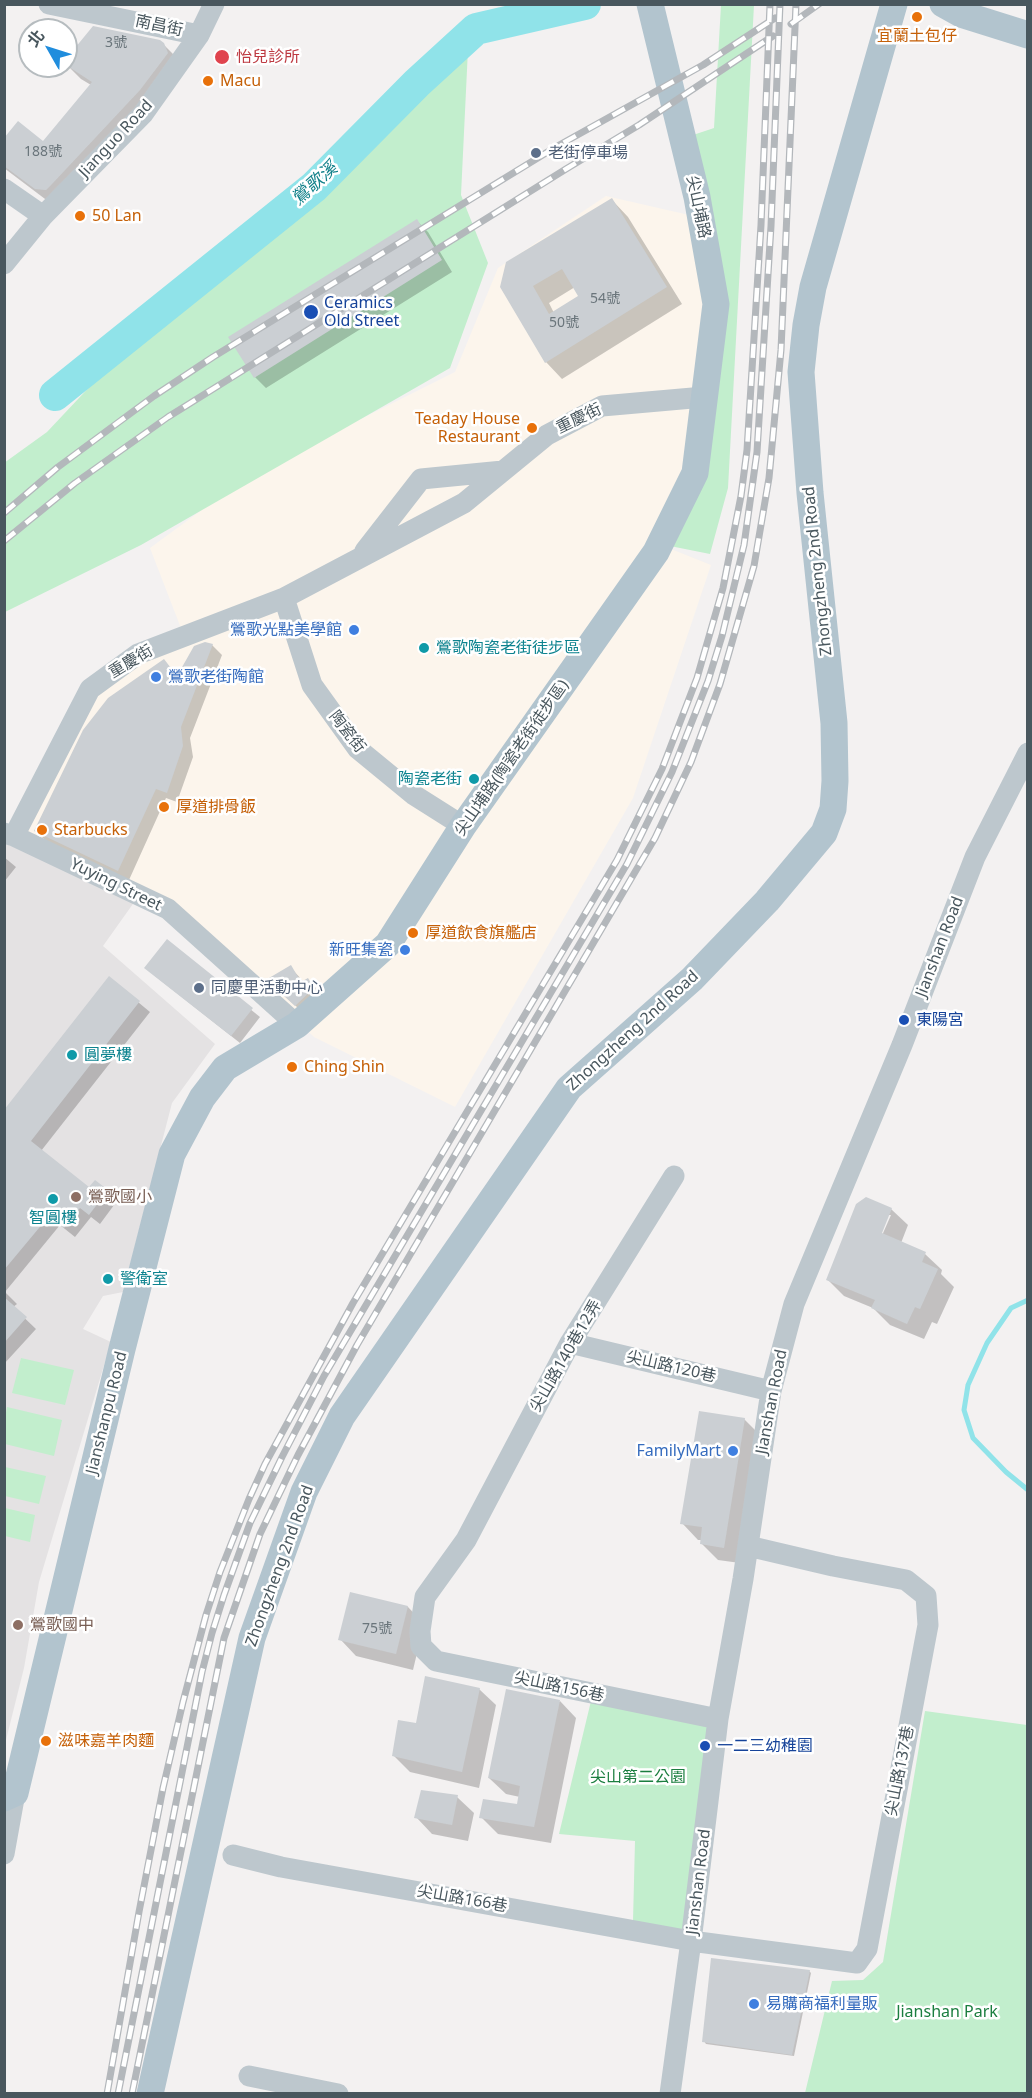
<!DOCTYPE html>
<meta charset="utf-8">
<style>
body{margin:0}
#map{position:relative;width:1032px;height:2098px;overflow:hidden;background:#f3f1f1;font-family:"Noto Sans","Noto Sans TC",sans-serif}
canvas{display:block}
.frame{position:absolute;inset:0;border:6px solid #49575e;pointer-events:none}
.north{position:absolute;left:18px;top:18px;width:60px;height:60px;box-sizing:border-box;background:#fff;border:2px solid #b6bcbf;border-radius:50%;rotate:309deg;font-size:16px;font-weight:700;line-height:24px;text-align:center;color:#49575e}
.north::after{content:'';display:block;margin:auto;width:21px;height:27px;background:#208ddd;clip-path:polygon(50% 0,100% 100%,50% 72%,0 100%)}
</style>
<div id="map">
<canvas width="1032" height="2098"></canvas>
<div class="frame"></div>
<div class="north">北</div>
</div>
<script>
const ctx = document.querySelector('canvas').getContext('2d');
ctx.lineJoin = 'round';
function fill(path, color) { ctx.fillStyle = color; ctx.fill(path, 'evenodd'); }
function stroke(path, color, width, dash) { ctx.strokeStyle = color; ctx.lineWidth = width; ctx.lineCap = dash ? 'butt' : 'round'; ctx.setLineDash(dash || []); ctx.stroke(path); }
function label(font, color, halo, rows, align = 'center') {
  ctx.font = font + ' "Noto Sans","Noto Sans TC",sans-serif'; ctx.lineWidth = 5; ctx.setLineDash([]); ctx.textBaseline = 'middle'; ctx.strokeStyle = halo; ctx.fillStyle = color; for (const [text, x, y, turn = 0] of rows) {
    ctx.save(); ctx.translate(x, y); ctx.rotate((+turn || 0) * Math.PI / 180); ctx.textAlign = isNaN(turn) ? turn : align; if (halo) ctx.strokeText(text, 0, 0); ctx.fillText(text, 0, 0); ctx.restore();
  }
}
fill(new Path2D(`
 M606,196L689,215L707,311L686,470L651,541L711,565L633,798L455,1107L314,1037L172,903L25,833L97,692L184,636L150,548L251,474L455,372L498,268Z`), '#fcf5ec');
fill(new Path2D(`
 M5,843L135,901L103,946L215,1044L172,1103L123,1292L103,1296L83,1329L111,1342L39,1582L24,1668L5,1744Z`), '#e4e2e3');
fill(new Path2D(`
 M721,5H754L728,488L710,554L670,546L714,372L693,135L714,128Z
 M468,49L461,195L488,263L450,368L141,545L5,612L4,463L47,432L111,364L345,171Z
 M21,1358L74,1370L65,1405L12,1393Z
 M7,1407L62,1420L54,1456L5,1444V1418Z
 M5,1467L46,1476L39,1504L5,1496Z
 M5,1508L35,1515L30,1542L5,1536Z
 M591,1701L711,1723L684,1931L633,1921L635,1841L559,1834Z
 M925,1711L1027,1725V2093H805L832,1981L863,1980L883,1962Z`), '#c2eecd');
fill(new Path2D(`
 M163,44L180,61L53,205L4,168V140L44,143L91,85L81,79L66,64V61Z
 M612,200L628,217L682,304L562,379L546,362L502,287ZM575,287L580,297L554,313L549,303Z
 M417,221L428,232L452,272L266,388L255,377Z
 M212,645L222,655L190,738L193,757L177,802L166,798L129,880L46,841L36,831L164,661L178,677Z
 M4,857L16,867L4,882Z
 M167,942L260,1017L240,1043L155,976Z
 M290,967L304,982L308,980L319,991L307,1016L287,998Z
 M109,978L150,1012L41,1151L89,1189L107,1191L117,1201L100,1224L91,1217L75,1237L60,1225L5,1292L17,1304L13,1307L36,1329L4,1364V1112Z
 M891,1209L908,1225L901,1243L925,1254L942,1270L941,1274L954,1287L937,1324L932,1322L924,1339L890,1325L873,1308L844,1296L827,1279ZM887,1215H891L880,1240L877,1239Z
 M744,1419L761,1436L740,1563L718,1560L701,1543L702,1540H698L682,1523Z
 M351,1593L408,1607L424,1624L413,1670L356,1656L340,1639Z
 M479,1689L496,1705L479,1788L410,1772L393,1755L417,1725Z
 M560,1701L576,1718L551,1843L498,1834L481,1817L518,1805L520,1797L506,1794L489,1778Z
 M457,1797L474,1813L468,1841L432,1834L416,1817Z
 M809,1971L811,1973L794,2056L706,2044L704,2041Z`), '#0003');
stroke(new Path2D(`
 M1028,1300L1011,1308L987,1343L968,1385L964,1410L973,1438L1006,1472L1028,1490`), '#90e3e9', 5);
stroke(new Path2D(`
 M55,395L314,187L417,83L476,29L585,4`), '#90e3e9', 32);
fill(new Path2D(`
 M93,26L160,40L164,43L168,53L140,90L52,184L46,190L35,189L4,166V138L18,121L43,141L92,82L66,65V59Z
 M612,198L667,287L545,363L500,287L506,262ZM562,269L578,296L549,314L533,286Z
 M417,219L442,260L254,378L228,337Z
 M205,642L213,644L181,727L183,746L167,793L156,789L118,871L34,831L83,730L108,698L164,659L177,676L194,646Z
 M167,939L253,1008L231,1036L144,968Z
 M291,965L301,982L308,978L314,988L295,1006L274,987L269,978Z
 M109,976L140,1001L31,1141L89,1187L95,1180L108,1190L89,1215L80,1208L64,1228L49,1216L4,1270V1110Z
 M866,1197L892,1208L882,1233L926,1252L922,1262L938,1269L920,1309L915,1307L907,1324L871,1308L875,1300L826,1280L856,1204Z
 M4,1297L27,1317L4,1343Z
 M699,1411L745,1418L724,1548L700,1544L702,1527L680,1524Z
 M350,1592L408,1606L396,1654L338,1640Z
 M425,1676L480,1688L462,1772L392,1756L398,1720L416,1723Z
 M506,1689L560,1700L534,1827L479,1818L483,1799L517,1804L520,1786L488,1778Z
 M421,1790L458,1795L452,1825L414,1818Z
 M711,1958L810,1970L792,2055L702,2042Z`), '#cbcfd3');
stroke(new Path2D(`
 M49,4L199,35
 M4,189L43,216
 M4,264L43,216L143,114L199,35L214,4
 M365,551L421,479L503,471
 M284,598L312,685L358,749L414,795L463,826
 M4,833L14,836L168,909L297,1025
 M14,836L90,689L138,654L284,598L464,503L547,435L602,406L704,397
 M674,1176L570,1343L466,1540L425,1597L420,1631L421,1646L436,1661L718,1719
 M570,1343L771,1391
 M4,1854L15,1793
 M233,1855L281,1867L691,1941L857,1963L867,1949L928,1625L926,1596L906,1580L833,1566L748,1546
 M249,2076L338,2094
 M670,2094L691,1941L718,1719L743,1579L771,1391L794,1304L902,1045L975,857L1028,753`), '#bdc7cd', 21);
stroke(new Path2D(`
 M943,4L961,14L1028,35
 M4,1798L15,1793L122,1349L172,1154L202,1098L225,1068L297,1025L388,944L463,826L656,552L695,473L716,304L697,197L650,4
 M150,2094L252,1638L304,1492L342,1416L569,1088L692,979L767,901L824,833L833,809L835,781L834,723L810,493L801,372L806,325L813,287L894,4`), '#b2c4ce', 27);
const rail = new Path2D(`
 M791,24L819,4
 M4,513L58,467L154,396L213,357L554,148L703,65L775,18
 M4,541L75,483L168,417L566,169L639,125L773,36
 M107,2094L139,1912L163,1788L183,1702L206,1615L220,1572L249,1499L265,1464L353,1303L617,860L662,769L697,678L723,588L741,496L747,450L761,225L770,4
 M118,2094L202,1672L212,1633L224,1595L250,1523L282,1457L324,1376L627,864L672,772L708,681L722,636L744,545L757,452L771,226L780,4
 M132,2094L224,1638L260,1534L298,1455L357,1345L655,838L691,762L720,684L754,566L769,478L781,350L796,4`);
stroke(rail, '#b3b7bb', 7);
stroke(rail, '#fff', 4.5, [14]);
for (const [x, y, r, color] of [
 [917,17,6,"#e8710a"],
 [222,57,8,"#e0444e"],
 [208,81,6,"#e8710a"],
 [536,153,6,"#5c6f8a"],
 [80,216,6,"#e8710a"],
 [311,312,8,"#1a4fb4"],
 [532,428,6,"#e8710a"],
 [354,630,6,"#3f7fe0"],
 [424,648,6,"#0f9aa8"],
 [156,677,6,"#3f7fe0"],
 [474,779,6,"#0f9aa8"],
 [164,807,6,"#e8710a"],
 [42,830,6,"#e8710a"],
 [413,933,6,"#e8710a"],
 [405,950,6,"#3f7fe0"],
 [199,988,6,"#5c6f8a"],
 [904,1020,6,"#1a4fb4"],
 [72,1055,6,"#0f9aa8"],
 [292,1067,6,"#e8710a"],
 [76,1197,6,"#8d6e63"],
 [53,1199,6,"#0f9aa8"],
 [108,1279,6,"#0f9aa8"],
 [733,1451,6,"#3f7fe0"],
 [18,1625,6,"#8d6e63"],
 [46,1741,6,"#e8710a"],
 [705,1746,6,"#1a4fb4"],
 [754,2004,6,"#3f7fe0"]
]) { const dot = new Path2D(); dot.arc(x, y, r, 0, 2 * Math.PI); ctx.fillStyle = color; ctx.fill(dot); stroke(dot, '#fff', 2); }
label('14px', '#6a757b', null, [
 ["3號",116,43],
 ["188號",43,152],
 ["54號",605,299],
 ["50號",564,323],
 ["75號",377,1629]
]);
label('16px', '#49575e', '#fff', [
 ["南昌街",159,26,12],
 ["Jianguo Road",116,139,-47],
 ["尖山埔路",698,207,78],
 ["重慶街",579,419,-26],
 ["Zhongzheng 2nd Road",818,571,-96],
 ["重慶街",131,662,-31],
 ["陶瓷街",347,732,52],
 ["尖山埔路(陶瓷老街徒步區)",512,758,-55],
 ["Yuying Street",116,885,26],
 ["Jianshan Road",940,947,-69],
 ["Zhongzheng 2nd Road",633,1031,-42],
 ["尖山路140巷12弄",566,1356,-60],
 ["尖山路120巷",671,1367,13],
 ["Jianshan Road",772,1402,-79],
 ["Jianshanpu Road",107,1413,-76],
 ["Zhongzheng 2nd Road",280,1566,-70],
 ["尖山路156巷",559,1687,12],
 ["尖山路137巷",900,1771,-79],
 ["Jianshan Road",699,1882,-83],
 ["尖山路166巷",462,1899,10]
]);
label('16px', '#c56008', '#fff', [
 ["宜蘭土包仔",917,36,"center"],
 ["Macu",220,81],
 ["50 Lan",92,216],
 ["Teaday House",520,419,"right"],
 ["Restaurant",520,437,"right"],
 ["厚道排骨飯",176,807],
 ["Starbucks",54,830],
 ["厚道飲食旗艦店",425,933],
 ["Ching Shin",304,1067],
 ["滋味嘉羊肉麵",58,1741]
], 'left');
label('16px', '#be3a42', '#fff', [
 ["怡兒診所",236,57]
], 'left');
label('16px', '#4e5e75', '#fff', [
 ["老街停車場",548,153],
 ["同慶里活動中心",211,988]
], 'left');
label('16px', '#164399', '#fff', [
 ["Ceramics",324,303],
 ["Old Street",324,321],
 ["東陽宮",916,1020],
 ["一二三幼稚園",717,1746]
], 'left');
label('16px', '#366cbe', '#fff', [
 ["鶯歌光點美學館",342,630],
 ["鶯歌老街陶館",168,677,"left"],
 ["新旺集瓷",393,950],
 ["FamilyMart",721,1451],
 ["易購商福利量販",766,2004,"left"]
], 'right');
label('16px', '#0d838f', '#fff', [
 ["鶯歌陶瓷老街徒步區",436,648],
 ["陶瓷老街",462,779,"right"],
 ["圓夢樓",84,1055],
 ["智圓樓",53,1218,"center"],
 ["警衛室",120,1279]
], 'left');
label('16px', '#785e54', '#fff', [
 ["鶯歌國小",88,1197],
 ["鶯歌國中",30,1625]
], 'left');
label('16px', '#1b7e3f', '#fff', [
 ["尖山第二公園",638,1777],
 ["Jianshan Park",947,2012]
]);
label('italic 18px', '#12818a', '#fff', [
 ["鶯歌溪",315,184,-42]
]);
</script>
